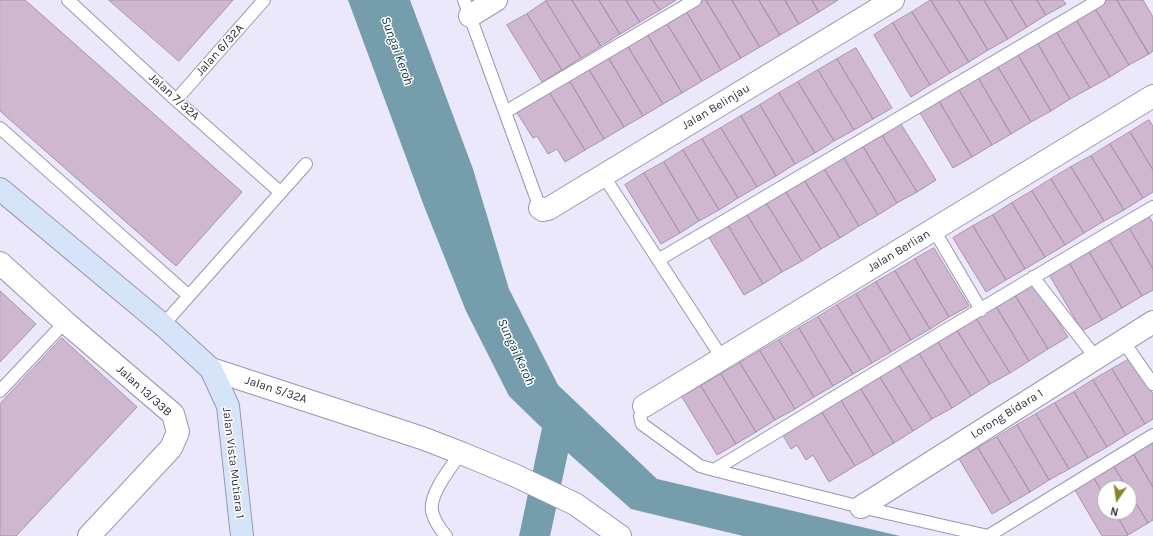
<!DOCTYPE html>
<style>
body{margin:0}
#map{position:relative;width:1153px;height:536px;overflow:hidden;background:#eae8fa;font-family:Karla,sans-serif}
canvas{display:block}
.north{position:absolute;left:1097px;top:480px;width:40px;height:40px;box-sizing:border-box;background:#fff;border:1px solid #acabb0;border-radius:50%;rotate:193deg;font-size:11px;font-weight:700;line-height:16px;text-align:center;color:#2f2e39}
.north::after{content:'';display:block;margin:auto;width:14px;height:18px;background:#8a832b;clip-path:polygon(50% 0,100% 100%,50% 72%,0 100%)}
</style>
<div id="map">
<canvas width="1153" height="536"></canvas>
<div class="north">N</div>
</div>
<script>
const ctx = document.querySelector('canvas').getContext('2d');
ctx.lineJoin = 'round';
function fill(path, color) { ctx.fillStyle = color; ctx.fill(path, 'evenodd'); }
function stroke(path, color, width, dash) { ctx.strokeStyle = color; ctx.lineWidth = width; ctx.lineCap = dash ? 'butt' : 'round'; ctx.setLineDash(dash || []); ctx.stroke(path); }
function label(font, color, halo, rows, align = 'center') {
  ctx.font = font + ' Karla,sans-serif'; ctx.lineWidth = 3; ctx.setLineDash([]); ctx.textBaseline = 'middle'; ctx.strokeStyle = halo; ctx.fillStyle = color; for (const [text, x, y, turn = 0] of rows) {
    ctx.save(); ctx.translate(x, y); ctx.rotate((+turn || 0) * Math.PI / 180); ctx.textAlign = isNaN(turn) ? turn : align; if (halo) ctx.strokeText(text, 0, 0); ctx.fillText(text, 0, 0); ctx.restore();
  }
}
fill(new Path2D(`
 M348,0H410L473,169L509,289L558,385L657,479L900,536H743L631,509L568,453L550,536H519L542,428L509,396L466,311L424,206Z`), '#769dab');
const building = new Path2D(`
 M0,0H25L242,192L176,266L0,111Z
 M109,0H233L179,61Z
 M548,0H572L601,46L581,58L546,1Z
 M572,0H599L620,34L601,46Z
 M599,0H626L640,22L620,34Z
 M626,0H653L660,10L640,22Z
 M653,0H676L660,10Z
 M704,0H706L741,58L721,70L686,11Z
 M706,0H732L760,47L741,58Z
 M732,0H759L780,35L760,47Z
 M759,0H785L799,24L780,35Z
 M785,0H812L819,12L799,24Z
 M812,0H838L819,12Z
 M931,0L969,62L950,73L912,12Z
 M931,0H958L988,50L969,62Z
 M958,0H984L1008,39L988,50Z
 M984,0H1011L1027,27L1008,39Z
 M1011,0H1037L1046,15L1027,27Z
 M1037,0H1063L1066,4L1046,15Z
 M1102,0H1117L1149,54L1129,65L1093,5Z
 M1117,0H1143L1153,17V51L1149,54Z
 M546,1L581,58L562,70L527,14Z
 M1093,5L1129,65L1110,77L1074,16Z
 M686,11L721,70L702,81L666,22Z
 M912,12L950,73L930,85L893,23Z
 M527,14L562,70L542,82L507,25Z
 M1074,16L1110,77L1090,88L1054,28Z
 M666,22L702,81L682,93L647,34Z
 M893,23L930,85L911,97L874,35Z
 M1054,28L1090,88L1070,99L1035,39Z
 M647,34L682,93L663,104L627,45Z
 M1035,39L1070,99L1051,111L1015,50Z
 M627,45L663,104L643,116L608,57Z
 M856,48L892,108L873,119L837,59Z
 M1015,50L1051,111L1031,122L995,62Z
 M608,57L643,116L624,127L588,68Z
 M837,59L873,119L854,130L818,70Z
 M995,62L1031,122L1011,134L976,74Z
 M588,68L624,127L604,139L569,80Z
 M818,70L854,130L834,141L798,82Z
 M976,74L1011,134L992,145L956,85Z
 M569,80L604,139L585,150L549,92Z
 M798,82L834,141L815,153L779,93Z
 M956,85L992,145L972,157L936,96Z
 M549,92L585,150L565,162L557,149L548,154L537,136L533,138L516,111Z
 M779,93L815,153L795,164L760,105Z
 M936,96L972,157L953,168L917,108Z
 M760,105L795,164L776,176L741,116Z
 M741,116L776,176L757,187L721,128Z
 M1149,120L1153,126V170L1130,132Z
 M899,121L936,180L917,192L880,132Z
 M721,128L757,187L738,198L702,139Z
 M880,132L917,192L897,203L861,143Z
 M1130,132L1153,170V192L1143,198L1110,144Z
 M702,139L738,198L719,210L683,150Z
 M861,143L897,203L878,215L842,155Z
 M1110,144L1143,198L1124,210L1091,156Z
 M683,150L719,210L699,221L664,162Z
 M842,155L878,215L859,226L823,167Z
 M1091,156L1124,210L1104,221L1071,167Z
 M664,162L699,221L680,233L644,173Z
 M823,167L859,226L840,238L803,178Z
 M1071,167L1104,221L1084,233L1051,179Z
 M644,173L680,233L661,244L625,185Z
 M803,178L840,238L821,249L784,189Z
 M1051,179L1084,233L1065,245L1032,191Z
 M784,189L821,249L802,261L765,201Z
 M1032,191L1065,245L1045,257L1012,203Z
 M765,201L802,261L782,272L746,213Z
 M1012,203L1045,257L1025,269L993,215Z
 M746,213L782,272L763,284L727,224Z
 M1147,213L1153,223V269L1127,224Z
 M993,215L1025,269L1006,280L973,226Z
 M727,224L763,284L744,295L708,236Z
 M1127,224L1153,269V290L1142,296L1107,236Z
 M973,226L1006,280L986,292L953,238Z
 M1107,236L1142,296L1122,308L1087,248Z
 M934,248L969,306L949,317L915,259Z
 M1087,248L1122,308L1102,320L1067,259Z
 M915,259L949,317L930,329L895,271Z
 M1067,259L1102,320L1082,331L1047,271Z
 M895,271L930,329L911,340L876,282Z
 M1032,280L1068,337L1048,349L1013,292Z
 M876,282L911,340L891,352L856,294Z
 M0,291L36,324L0,362Z
 M1013,292L1048,349L1029,361L994,303Z
 M856,294L891,352L872,363L837,305Z
 M994,303L1029,361L1010,373L974,315Z
 M837,305L872,363L853,374L818,317Z
 M974,315L1010,373L990,384L955,327Z
 M818,317L853,374L833,386L799,328Z
 M955,327L990,384L971,396L936,339Z
 M799,328L833,386L814,397L779,340Z
 M62,338L137,407L16,536H0V404Z
 M936,339L971,396L952,408L917,350Z
 M779,340L814,397L795,409L760,351Z
 M917,350L952,408L932,419L897,362Z
 M760,351L795,409L775,420L740,363Z
 M1131,358L1153,394V419L1145,424L1112,369Z
 M897,362L932,419L913,431L878,374Z
 M740,363L775,420L756,432L721,374Z
 M1112,369L1145,424L1126,435L1093,380Z
 M721,374L756,432L736,444L701,386Z
 M878,374L913,431L894,443L859,386Z
 M1093,380L1126,435L1107,447L1074,392Z
 M701,386L736,444L717,455L682,397Z
 M859,386L894,443L874,455L839,397Z
 M1074,392L1107,447L1088,458L1055,403Z
 M839,397L874,455L855,466L820,409Z
 M1055,403L1088,458L1069,469L1036,414Z
 M820,409L855,466L829,482L813,455L806,460L797,445L791,449L781,432Z
 M1036,414L1069,469L1049,480L1017,425Z
 M1017,425L1049,480L1030,492L997,437Z
 M997,437L1030,492L1011,503L978,448Z
 M1151,439L1153,442V487L1131,450Z
 M978,448L1011,503L992,514L959,459Z
 M1131,450L1153,487V520L1148,523L1129,492V488H1127L1111,462Z
 M1111,462L1127,488H1105V496L1091,474Z
 M1091,474L1105,496V512H1115L1128,535L1126,536H1102L1072,485Z
 M1129,492L1148,523L1128,535L1115,512H1129Z`);
fill(building, '#cfb8cf');
stroke(building, '#a993a9', 1);
const lane = new Path2D(`
 M68,0L176,100L280,192
 M464,0L540,208
 M176,100L264,0
 M505,112L695,0
 M0,128L189,296
 M603,175L722,358
 M934,230L981,310
 M658,260L1099,0
 M1033,277L1096,358
 M163,325L306,164
 M1123,341L1153,384
 M0,391L65,322
 M644,406L640,416L642,424L700,466L714,470L861,507L988,536
 M714,470C860,382 1005,293 1153,207
 M446,536C440,529 434,520 432,511C429,494 451,467 461,453
 M988,536L1153,435`);
const street = new Path2D(`
 M470,16L496,0
 M540,208L543,210L548,209L893,0
 M0,263L65,322L173,414L178,432L171,448L89,536
 M211,369L422,438L461,453L514,475L575,504L620,536
 M644,406L1153,96
 M861,507L1153,322`);
const secondary = new Path2D(`
 M0,189L163,325L211,369L228,406L242,536`);
stroke(lane, '#9a96b2', 14);
stroke(street, '#9a96b2', 24);
stroke(secondary, '#9a96b2', 24);
stroke(lane, '#fff', 12);
stroke(street, '#fff', 22);
stroke(secondary, '#d5e4f8', 22);
label('12px', '#2f2e39', '#fff', [
 ["Jalan 6/32A",220,50,-48],
 ["Jalan 7/32A",174,97,42],
 ["Jalan Belinjau",716,107,-31],
 ["Jalan Berlian",899,251,-31],
 ["Jalan 5/32A",276,390,18],
 ["Jalan 13/33B",144,391,42],
 ["Lorong Bidara 1",1007,414,-32],
 ["Jalan Vista Mutiara 1",233,463,83]
]);
label('italic 13px', '#0b323d', '#fff', [
 ["Sungai Keroh",397,51,70],
 ["Sungai Keroh",516,352,65]
]);
</script>
